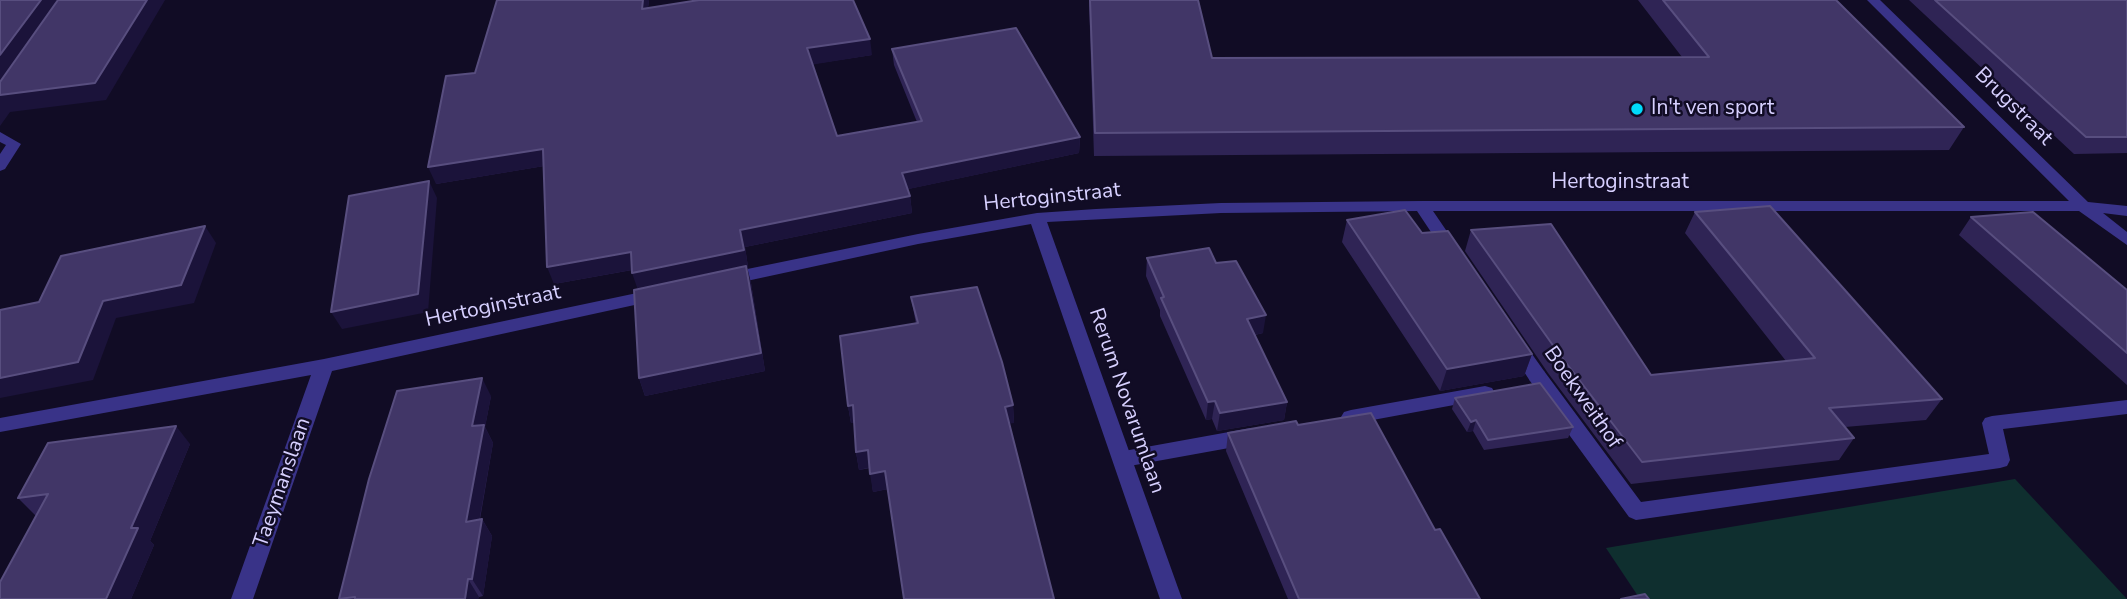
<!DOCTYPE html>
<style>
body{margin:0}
canvas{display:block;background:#110c25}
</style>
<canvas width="2127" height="599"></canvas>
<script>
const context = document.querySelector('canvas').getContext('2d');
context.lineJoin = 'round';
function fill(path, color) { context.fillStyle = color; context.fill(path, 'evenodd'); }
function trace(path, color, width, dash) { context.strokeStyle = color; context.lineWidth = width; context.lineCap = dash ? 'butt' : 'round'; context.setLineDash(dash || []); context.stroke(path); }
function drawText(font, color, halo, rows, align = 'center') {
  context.font = font + ' "Nunito Sans",sans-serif'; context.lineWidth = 5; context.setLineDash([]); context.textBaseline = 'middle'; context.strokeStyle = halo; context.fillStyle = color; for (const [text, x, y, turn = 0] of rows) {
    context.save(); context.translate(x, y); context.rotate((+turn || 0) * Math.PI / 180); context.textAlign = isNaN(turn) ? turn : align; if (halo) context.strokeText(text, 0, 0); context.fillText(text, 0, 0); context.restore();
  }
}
const green = new Path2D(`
 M2015,479L2127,599H1640L1606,548Z`);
const pedestrian = new Path2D(`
 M1537,369L1544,371L1641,502L1989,454L1982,423L1985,418L1992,416L2127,400V414L2003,429L2010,460L2007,466L2000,468L1636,520L1629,517L1530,381L1528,376L1530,371Z
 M1485,386L1492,388L1495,393L1492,398L1351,424L1344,422L1341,417L1344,412L1351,410Z
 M1251,428L1258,431L1261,436L1258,441L1251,444L1124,467L1117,465L1114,459L1117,453L1124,451Z`);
const minor = new Path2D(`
 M1867,0H1880L2088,202L2127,206V216L2103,213L2127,232V245L2079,211H1433L1461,252L1453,257L1447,256L1417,211L1221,213L1047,222L1182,599H1160L1031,224L918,244L728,285L719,279L728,273L918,234L1037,213L1096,209L1221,203L1422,201H2069Z
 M0,132L21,144L5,169L0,171V154L6,145L0,142Z
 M656,289L665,295L662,299L332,371L253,599H231L311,375L0,432V418L324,359Z
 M1516,339L1522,340L1544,371L1546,376L1544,381H1530L1510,350L1507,345L1510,340Z`);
const wall = new Path2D(`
 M649,0L648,8L872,55L813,64L837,136L917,122L894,65L892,49L1080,137L1079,153L908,189L910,196L912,213L745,247L748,267H747L751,283L765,371L645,396L639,378L638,289L632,270L554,284L544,166L436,184L475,73Z
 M1089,0H1198L1212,58L1682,57L1638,0H1836L1964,127L1949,150L1094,156Z
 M1909,0H2127V153L2074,154Z
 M1695,212L1942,399L1926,420L1845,427L1854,438L1839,460L1631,484L1548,373L1465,251L1471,230L1651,375L1786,361L1685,233Z
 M1971,217L2127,290V385L1959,235Z
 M1347,220L1422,233L1532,354L1524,376L1440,391L1342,242Z
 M1147,258L1216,263L1263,333L1255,335L1287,402L1284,420L1217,431L1212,419L1206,420L1160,316V310L1146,276Z
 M911,297L1013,405L1014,423H1009L888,489L873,492L870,468L859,470L856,452L854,423H851L848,406L916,324Z
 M491,396L485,427L493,443L480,519H482L492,536L483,596L479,597L478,599H339Z
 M1455,398L1573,427L1568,438L1484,450L1473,431L1467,432L1452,409Z
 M1298,425L1435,530L1480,599H1288L1226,451L1228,433Z
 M190,444L150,541L154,545L131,599H0L36,516L18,498Z`);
const shadedWall = new Path2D(`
 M41,0H63L0,88V55Z
 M147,0H165L106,100L10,112L0,126V95Z
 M643,0H649L646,25L642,9Z
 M870,39L872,55L810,65L807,48Z
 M1080,137L1079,153L904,190L902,173Z
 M543,149L550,165L436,184L428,167Z
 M429,181L437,198L428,312L342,329L331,312Z
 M910,196L912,213L745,247L748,267H747L751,283L765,371L645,396L639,378L638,290L632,273L740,230Z
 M205,226L216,243L194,303L116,318L93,380L0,398V378Z
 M631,252L637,269L554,284L547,267Z
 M1266,315L1263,333L1244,337L1247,319Z
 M1532,354L1524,376L1440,391L1447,369Z
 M482,378L491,396L485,427L493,443L476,539L466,522L472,426Z
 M1215,401L1212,419L1206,420L1208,402Z
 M1287,402L1284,420L1217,431L1220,413Z
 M853,405L857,423H851L848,406Z
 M1013,405L1014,423L1006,424L1005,407Z
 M1476,420L1473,431L1467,432L1471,422Z
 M176,426L190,444L150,541L154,545L131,599H106L131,528Z
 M868,450L871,467L859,470L856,452Z
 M885,471L888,489L873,492L870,474Z
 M482,519L492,536L483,596L472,579Z
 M468,579L479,597L478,599H465Z`);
const building = new Path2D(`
 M0,0H41L0,55Z
 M58,0H147L95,83L0,95V82Z
 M497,0H643L642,9L699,0H853L870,39L807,48L837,136L922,121L892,49L1016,28L1080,137L902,173L910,196L740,230L744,250L632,273L631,252L547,267L543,149L428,167L446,76L475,73Z
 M1090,0H1198L1212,58L1709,57L1663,0H1836L1964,127L1095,133Z
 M1935,0H2127V137H2086Z
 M429,181L418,294L331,312L349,196Z
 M1770,206L1942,399L1829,408L1854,438L1642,462L1557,351L1471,230L1551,224L1651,375L1815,358L1695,212Z
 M1405,210L1422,233L1448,231L1532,354L1447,369L1347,220Z
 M2033,212L2127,290V353L1971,217Z
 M205,226L181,285L103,301L78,362L0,378V310L39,302L61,256Z
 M1209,248L1216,263L1236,261L1266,315L1247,319L1287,402L1220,413L1215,401L1208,402L1161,298L1164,297L1147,258Z
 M746,266L761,353L639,378L634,290Z
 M977,287L1002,362L1013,405L1005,407L1054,599H904L885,471L870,474L868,450L856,452L853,405L848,406L840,336L918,323L911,297Z
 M482,378L472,426L484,425L466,522L482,519L472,579H468L465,599H355V597L339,599L369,479L397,391Z
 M1540,383L1573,427L1488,440L1476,420L1471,422L1455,398Z
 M1371,413L1435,530L1440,529L1480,599H1299L1228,433L1296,421L1298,425Z
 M176,426L131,528H138L106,599H0V582L48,494L18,498L48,443Z
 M1645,594L1649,599H1621Z`);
const markers = [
 [1637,109,7,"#00dafb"]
];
const streetNames = [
 ["Brugstraat",2013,107,45],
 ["Hertoginstraat",1620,183],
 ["Hertoginstraat",1052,198,-6],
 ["Hertoginstraat",493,307,-12],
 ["Boekweithof",1582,398,55],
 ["Rerum Novarumlaan",1126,401,71],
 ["Taeymanslaan",283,483,-71]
];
const poiNames = [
 ["In't ven sport",1651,109]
];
fill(green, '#0f2f2f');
fill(pedestrian, '#393388');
fill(minor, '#393388');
fill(wall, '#2f2455');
fill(shadedWall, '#1b133a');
fill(building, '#413667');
trace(building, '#584e7f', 2);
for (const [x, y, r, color] of markers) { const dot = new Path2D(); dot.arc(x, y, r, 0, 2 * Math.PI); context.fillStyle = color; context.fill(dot); trace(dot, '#110c25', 2.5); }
drawText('21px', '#d7d0ff', '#110c25', streetNames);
drawText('21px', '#d7d0ff', '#110c25', poiNames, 'left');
</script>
